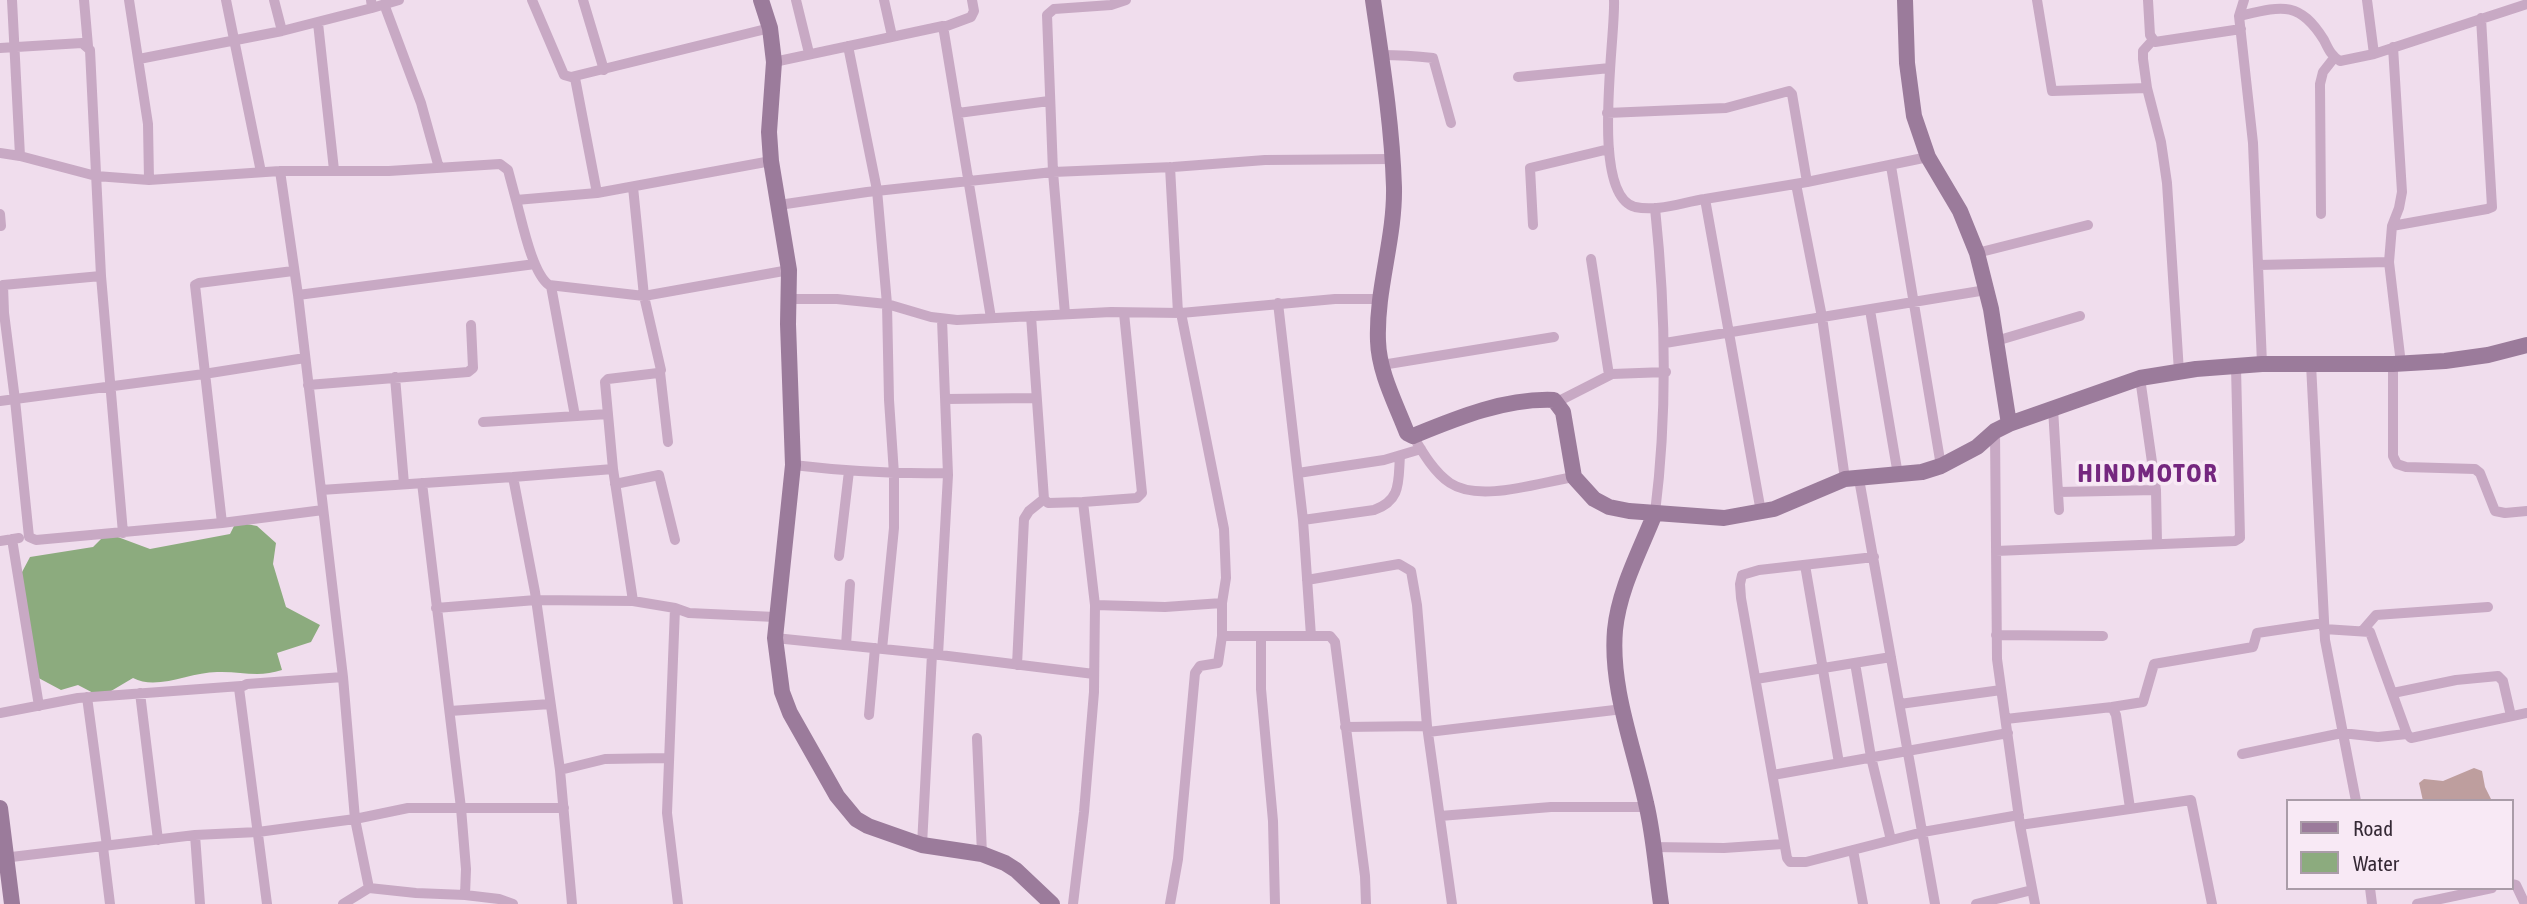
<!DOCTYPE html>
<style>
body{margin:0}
#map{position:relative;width:2527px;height:904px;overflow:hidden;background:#f0dded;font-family:"Asap Condensed",sans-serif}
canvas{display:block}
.legend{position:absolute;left:2286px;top:799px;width:228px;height:91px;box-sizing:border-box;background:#f8e9f5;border:2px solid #aa9ca8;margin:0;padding:9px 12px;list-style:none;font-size:21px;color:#352935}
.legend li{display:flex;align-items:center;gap:14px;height:35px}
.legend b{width:35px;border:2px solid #aa9ca8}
</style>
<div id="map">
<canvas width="2527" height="904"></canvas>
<ul class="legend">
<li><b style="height:9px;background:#9b7b9b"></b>Road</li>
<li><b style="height:19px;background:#8cab7e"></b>Water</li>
</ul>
</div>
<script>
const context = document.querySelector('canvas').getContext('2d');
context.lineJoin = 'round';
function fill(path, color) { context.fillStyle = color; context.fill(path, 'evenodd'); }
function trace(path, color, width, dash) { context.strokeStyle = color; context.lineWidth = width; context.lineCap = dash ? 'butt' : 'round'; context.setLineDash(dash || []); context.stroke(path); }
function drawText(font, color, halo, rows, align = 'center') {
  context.font = font + ' "Asap Condensed",sans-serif'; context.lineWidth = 7; context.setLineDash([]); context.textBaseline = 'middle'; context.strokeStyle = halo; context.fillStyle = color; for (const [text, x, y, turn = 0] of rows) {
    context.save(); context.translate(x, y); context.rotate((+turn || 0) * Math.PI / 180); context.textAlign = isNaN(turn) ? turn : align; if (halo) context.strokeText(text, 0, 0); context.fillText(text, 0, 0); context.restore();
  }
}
const green = new Path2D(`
 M2474,768L2482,771L2485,787L2492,801H2423L2419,783L2424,779L2443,781Z`);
const water = new Path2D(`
 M236,522L257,526L276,543L273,564L286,607L320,625L311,642L277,653L282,670C258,678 241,671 217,672C190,672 157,691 133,678L101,697L78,685L61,690L33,675L21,574L30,557L93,547L107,533L150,549L230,534Z`);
const street = new Path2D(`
 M12,0L20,156
 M84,0L88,46
 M129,0L148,124L149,180
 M226,0L261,172
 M274,0L282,31
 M371,0L372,8L399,0
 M532,0L564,75L571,77L770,28
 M583,0L604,70
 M796,0L809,53
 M884,0L892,36
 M1614,0C1616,37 1589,195 1635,207C1658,212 1683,202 1705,199L1761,512
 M2037,0L2052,91L2147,88
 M2148,0L2150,35L2155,42L2241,29
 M2244,0L2239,16C2282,6 2299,0 2324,40C2328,48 2331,56 2340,61L2374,54L2527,4
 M2367,0L2374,54
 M384,4L421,103L439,168
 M2239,16L2253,143L2262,364
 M318,23L334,170
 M944,27L971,17L974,11L972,0
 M2152,41L2143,51V59L2147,88L2161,142L2167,183L2179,372
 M848,46L877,190L887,304L889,400L894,474V528L882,649
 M2393,47L2402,192L2399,208L2392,226L2389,262L2401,364
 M0,48L82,43L90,50L101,276L123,533
 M1380,55C1399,55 1416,56 1433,58L1451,123
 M139,59L282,31L372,8
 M774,62L943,26L991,318
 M1518,77L1610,68
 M575,78L597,193
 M958,113L1049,101
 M1607,113L1726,108L1789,91L1792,94L1807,182
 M0,153L20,156L96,176L149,180L280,171H389L500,164L508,170L516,200L597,193L771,161
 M1891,166L1941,466
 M1170,167L1178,313
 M280,171L298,295L343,677L355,819L369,888
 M1796,184L1822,317L1845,479
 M1705,199L1807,182L1928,157
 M516,200C522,221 532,273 549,285L644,296L789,270
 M779,205L867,192L1053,172L1173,167L1265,160L1392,159
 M1655,208C1666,312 1668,410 1655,513
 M0,214L1,226
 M2321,214L2320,84L2323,72L2334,58
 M1533,225L1530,168L1609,149
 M2392,226L2487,209L2492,207L2481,18
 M1977,253L2088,225
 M1591,259L1609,375
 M2258,265L2389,262
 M101,276L3,285L4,313L15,400L29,537L36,540L222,523L323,510
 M551,286L575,416
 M298,295L535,264
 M789,299H837L887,304L931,317L957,320L1111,312L1181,313L1335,299H1379
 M1278,303L1303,520L1311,636
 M1870,310L1898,475
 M1065,314L1053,172L1047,15L1054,9L1111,5L1126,0
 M1031,316L1044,499L1048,503L1083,502L1095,605L1094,692L1084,812L1073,904
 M942,319L948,475
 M1996,341L2080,316
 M1665,343L1986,290
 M2311,364L2325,640L2356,801
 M2393,364V456L2397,464L2406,467L2475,469L2480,473L2495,511L2505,513L2527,511
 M1382,365L1554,337
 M660,372L668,442
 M395,377L404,484
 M2140,378L2156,490L2157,543
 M308,385L468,372L473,368L471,325
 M946,399L1036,398
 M0,401L204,374L305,358
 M1557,402L1612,374L1666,372
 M2053,408L2059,510
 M483,422L608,414
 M1995,431L1997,659L2020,825L2035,904
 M1413,436C1423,453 1434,472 1450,483C1480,503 1540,482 1574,477
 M793,465C844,471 893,474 945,473L948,475L938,655
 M1298,473L1384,460L1421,449
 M513,477L613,469L605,382L608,379L658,373L661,370L644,296L633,187
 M1859,479L1935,904
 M422,483L461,808L466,869L465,895
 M615,484L659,475L675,540
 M321,490L513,477L535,592L560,770L572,904
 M2058,492L2156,490
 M1083,502L1137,498L1142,493L1124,313
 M1303,520L1374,510C1402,500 1398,481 1400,456
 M222,523L195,285L199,283L293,271
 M12,539L39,706
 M0,541L19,538
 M1996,551L2235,541L2240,538L2236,367
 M839,556L849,471
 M1874,557L1759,570L1742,575L1740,584L1741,598L1787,858L1790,862H1806L1923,832L2019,815
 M1805,565L1839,763
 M1307,580L1399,564L1411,571L1417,605L1427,726
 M633,601L675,608L689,613L775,617
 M1222,603V636
 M1095,605L1165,607L1222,603L1226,578L1224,529L1181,313
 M436,608L536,600L633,601L613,469
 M675,608L667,813L678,904
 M2324,629L2370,632L2407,734L2411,738L2527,713
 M2363,630L2376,615L2488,607
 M1996,635L2103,636
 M1261,636V689L1273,821L1275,904
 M775,638L932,654L1094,674
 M846,645L850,584
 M1855,663L1871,757L1891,840
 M1017,665L1024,519L1029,511L1044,499
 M1756,679L1891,657
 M140,693L158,840
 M2393,693L2456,680L2498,676L2503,681L2511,716
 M87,697L107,846
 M1900,704L2001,690
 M2112,707L2143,702L2154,664L2253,647L2257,633L2324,623
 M450,711L550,704
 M0,713L78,698L241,686
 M869,715L875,648
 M2006,719L2112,707L2116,715L2130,808
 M1345,727L1427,726L1452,904
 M1428,732L1623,709
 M977,738L982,854
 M2242,754L2342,733L2378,737L2407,734
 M560,770L605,759L669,758
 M1773,775L2008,733
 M1440,816L1551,807H1647
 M2020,825L2191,800L2212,904
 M195,835L200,904
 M922,845L932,654
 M103,847L110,904
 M1652,847L1724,848L1783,844
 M1853,850L1863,904
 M3,858L195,835L258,832L355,819L408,808H564
 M2511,884L2516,885L2525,904
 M2370,888L2372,904
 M267,904L239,688L247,684L343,677
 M343,904L369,888L416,893L465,895L499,899L513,904
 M1170,904L1178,859L1195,673L1200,666L1218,663L1222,636H1330L1335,642L1365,876L1366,904
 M1976,904L2032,890
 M2417,904L2492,888`);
const secondary = new Path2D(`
 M761,0L770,28L774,62L769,132L771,161L789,270L788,324L793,465L775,638L782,692L790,713L837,796L856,819L868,826L922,845L982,854L1005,863L1016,870L1052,904
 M1373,0C1382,62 1392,124 1394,187C1395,239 1376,289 1378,341C1379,373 1396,404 1407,433L1413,436C1457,418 1505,398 1554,400L1563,412L1574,477L1594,499L1609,507L1629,511L1724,518L1774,509L1845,479L1922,472L1941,466L1977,447L1995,431L2009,424L2140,378L2196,369L2262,364H2393L2445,361L2488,355L2527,345
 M1905,0L1907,63L1914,116L1928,157L1960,211L1977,253L1991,309L2009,424
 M1655,513C1640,551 1619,589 1615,630C1610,688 1634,747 1646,803C1654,836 1656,871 1661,904
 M0,808L12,904`);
const districtNames = [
 ["HINDMOTOR",2148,474]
];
fill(green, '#be9e9e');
fill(water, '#8cab7e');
trace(street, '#c8a9c4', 10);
trace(secondary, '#9b7b9b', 16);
context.letterSpacing = '2px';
drawText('bold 26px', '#75277f', '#f8e9f5', districtNames);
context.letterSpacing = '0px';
</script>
